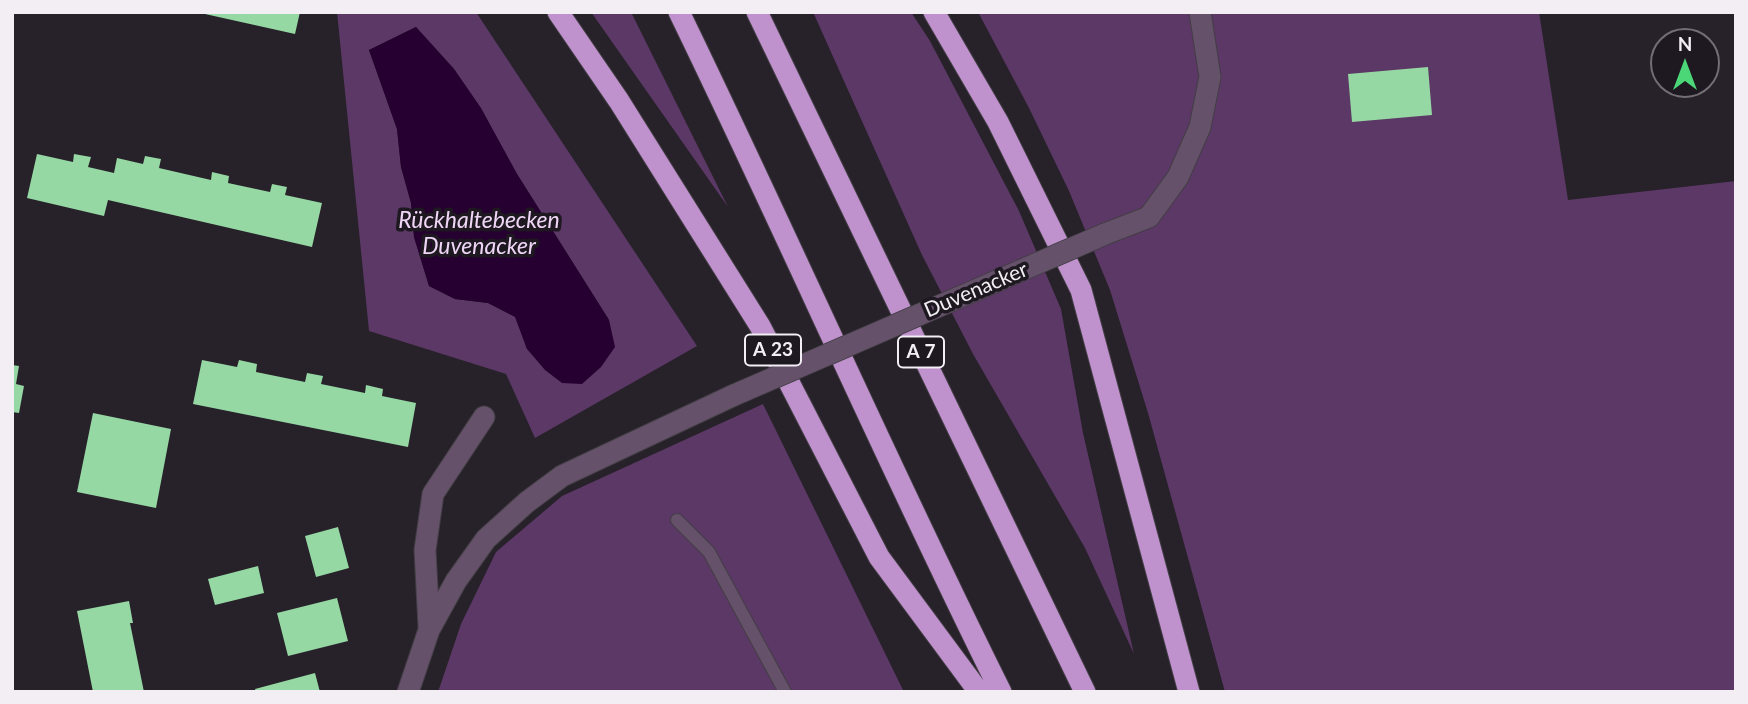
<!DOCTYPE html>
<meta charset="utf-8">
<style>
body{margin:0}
#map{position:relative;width:1748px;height:704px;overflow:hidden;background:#272129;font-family:Lato,sans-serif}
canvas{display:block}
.frame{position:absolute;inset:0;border:14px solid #f2eef3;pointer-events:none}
.north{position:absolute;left:1650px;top:28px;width:70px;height:70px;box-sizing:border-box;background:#1e1820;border:2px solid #736e74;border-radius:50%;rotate:0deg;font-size:19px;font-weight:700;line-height:28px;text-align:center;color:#f2eef3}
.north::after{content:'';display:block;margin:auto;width:24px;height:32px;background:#4bd677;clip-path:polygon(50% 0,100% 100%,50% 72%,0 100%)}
</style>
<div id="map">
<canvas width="1748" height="704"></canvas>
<div class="frame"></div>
<div class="north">N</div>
</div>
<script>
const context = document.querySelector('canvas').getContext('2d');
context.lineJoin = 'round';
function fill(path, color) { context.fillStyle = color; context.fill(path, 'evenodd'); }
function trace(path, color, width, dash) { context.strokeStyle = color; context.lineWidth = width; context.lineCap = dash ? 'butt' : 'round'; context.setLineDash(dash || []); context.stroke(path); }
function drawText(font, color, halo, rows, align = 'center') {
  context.font = font + ' Lato,sans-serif'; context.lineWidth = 7; context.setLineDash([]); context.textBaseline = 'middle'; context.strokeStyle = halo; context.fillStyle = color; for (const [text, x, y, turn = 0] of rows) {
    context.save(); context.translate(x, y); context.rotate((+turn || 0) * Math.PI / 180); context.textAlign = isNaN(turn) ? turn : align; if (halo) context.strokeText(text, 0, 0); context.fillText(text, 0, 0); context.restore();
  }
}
const green = new Path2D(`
 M337,12H476L697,346L535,438L506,374L369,331ZM416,27L454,69L481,109L517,174L609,320L527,349L516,317L488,303L455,299L429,286L414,237L411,203L401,167L397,129L369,50Z
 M591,12H631L728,207Z
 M813,12H911L930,41L1019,211L1061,309L1083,433L1134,654L1085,548L973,354L922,255Z
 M978,12H1539L1568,200L1736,181V692H1225L1148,413L1110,290L1069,191L1029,108Z
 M763,404L904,692H438L461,624L496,552L562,496Z`);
const water = new Path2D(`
 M416,27L454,69L481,108L517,174L609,320L615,347L601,367L582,384L562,383L545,370L527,349L515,317L488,303L455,299L429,286L414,237L411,203L401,167L397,129L369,50Z`);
const building = new Path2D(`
 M196,12H300L295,34Z
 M1428,67L1432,115L1352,122L1348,74Z
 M37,154L73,162L74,154L91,157L88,167L114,173L117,158L143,164L145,156L161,159L159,168L211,180L212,172L229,176L228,183L270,192L272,184L287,187L285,195L322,203L312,247L108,200L104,216L27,198Z
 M202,360L237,367L239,360L257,364L256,372L305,382L307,373L323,376L321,384L365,393L366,385L383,389L382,396L416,403L408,447L193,404Z
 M12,365L19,366L16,384L24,386L19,413L12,412Z
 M93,413L171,429L156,508L77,492Z
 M338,527L349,568L316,577L305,536Z
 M258,566L264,593L215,605L208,579Z
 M337,598L348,641L288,656L277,613Z
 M129,601L133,623H130L144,692H93L77,611Z
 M315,673L320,692H256L255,689Z`);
const lane = new Path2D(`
 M677,520L709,552L785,692`);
const street = new Path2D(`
 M1105,234L1149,217L1178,177L1200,127L1210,77L1200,12
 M429,627L425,550L433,494L484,417
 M408,692L429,630L456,581L486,539L527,502L562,476L732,396`);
const highway = new Path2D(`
 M558,12L619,101L760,326L879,557L979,692
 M679,12C789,238 889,468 1001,692
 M757,12L1085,692
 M934,12L998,122L1081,290L1189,692`);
const streetBridge = new Path2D(`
 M732,396L1105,234`);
const shields = [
 [773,350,56],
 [921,352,46]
];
const shieldNames = [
 ["A 23",773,350],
 ["A 7",921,352]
];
const streetNames = [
 ["Duvenacker",976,290,-23]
];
const waterNames = [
 ["Rückhaltebecken",479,221],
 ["Duvenacker",479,247]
];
fill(green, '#5b3865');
fill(water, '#260031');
fill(building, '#96d8a4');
trace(lane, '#433e45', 14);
trace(street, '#433e45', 23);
trace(highway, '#433e45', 23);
trace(lane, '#65526a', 12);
trace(street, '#65526a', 21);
trace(highway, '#bf91cd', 21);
trace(streetBridge, '#433e45', 23, []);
trace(streetBridge, '#65526a', 21);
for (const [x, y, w] of shields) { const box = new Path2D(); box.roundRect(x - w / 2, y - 15.5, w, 31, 5); context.fillStyle = '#1e1820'; context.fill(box); trace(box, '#f2eef3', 2); }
drawText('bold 19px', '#f2eef3', null, shieldNames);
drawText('21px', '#f2eef3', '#1e1820', streetNames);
drawText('italic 23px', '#efd6f6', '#1e1820', waterNames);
</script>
